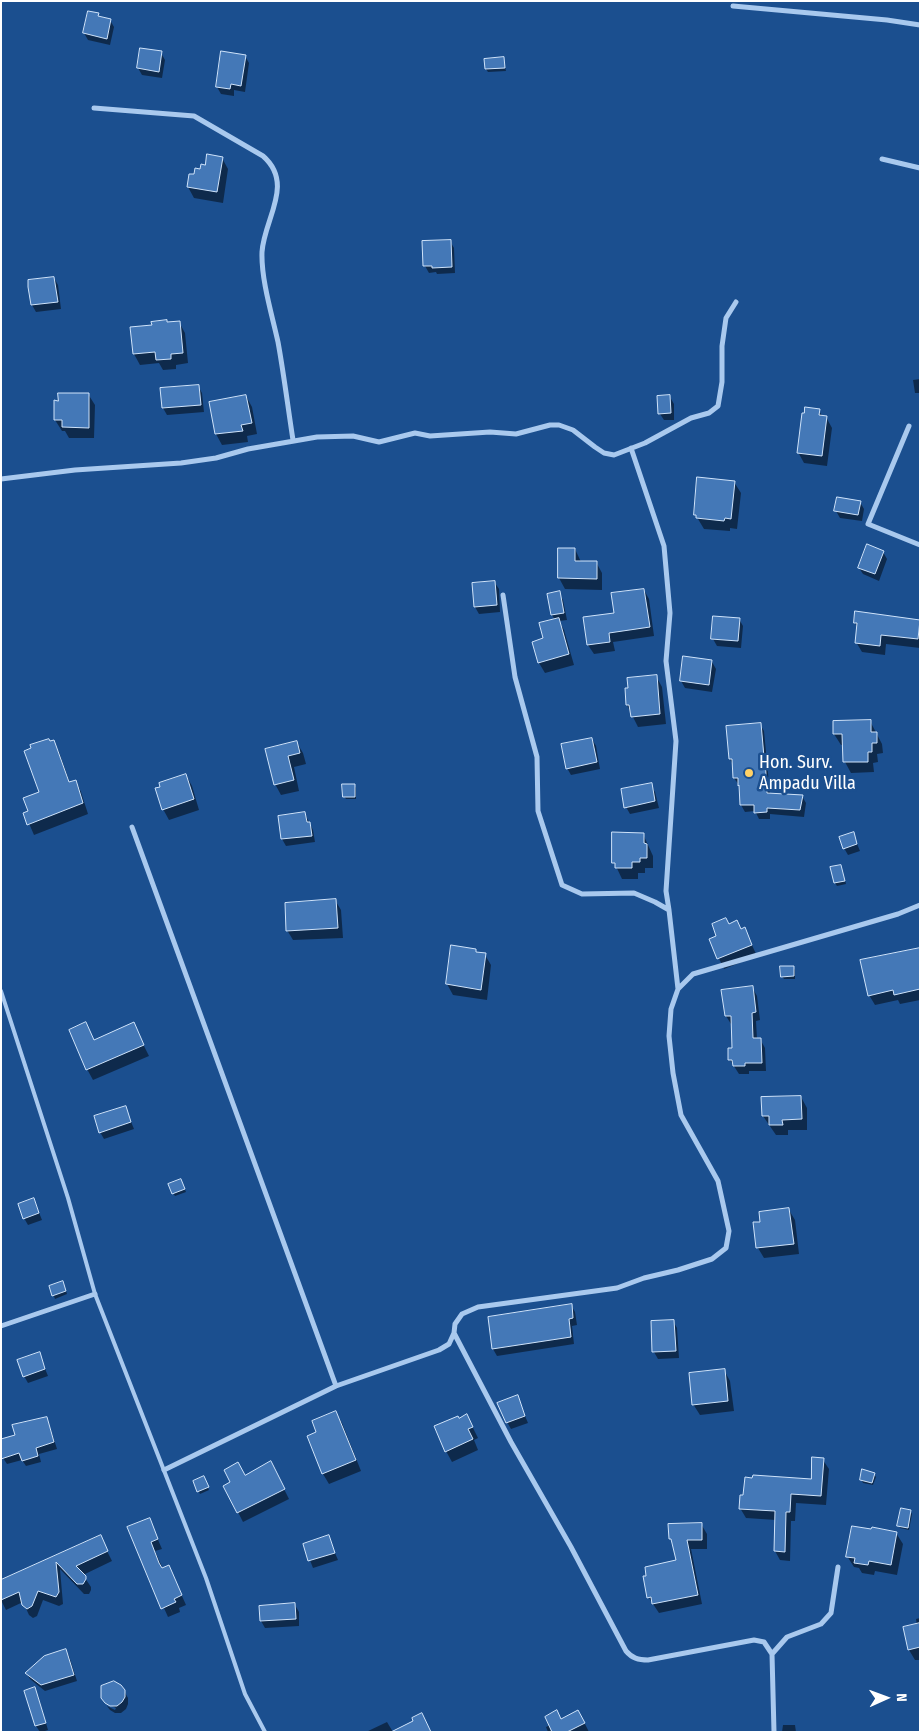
<!DOCTYPE html>
<style>
body{margin:0}
#map{position:relative;width:921px;height:1733px;overflow:hidden;background:#1b4f8f;font-family:"Fira Sans Condensed",sans-serif}
canvas{display:block}
.frame{position:absolute;inset:0;border:2px solid #fff;pointer-events:none}
.north{position:absolute;left:861px;top:1673px;width:50px;height:50px;-webkit-text-stroke:4px #1b4f8f;paint-order:stroke;rotate:88deg;font-size:14px;font-weight:700;line-height:20px;text-align:center;color:#fff}
.north::after{content:'';display:block;margin:auto;width:18px;height:22px;background:#fff;clip-path:polygon(50% 0,100% 100%,50% 72%,0 100%)}
</style>
<div id="map">
<canvas width="921" height="1733"></canvas>
<div class="frame"></div>
<div class="north">N</div>
</div>
<script>
const context = document.querySelector('canvas').getContext('2d');
context.lineJoin = 'round';
function fill(path, color) { context.fillStyle = color; context.fill(path, 'evenodd'); }
function trace(path, color, width, dash) { context.strokeStyle = color; context.lineWidth = width; context.lineCap = dash ? 'butt' : 'round'; context.setLineDash(dash || []); context.stroke(path); }
function drawText(font, color, halo, rows, align = 'center') {
  context.font = font + ' "Fira Sans Condensed",sans-serif'; context.lineWidth = 5; context.setLineDash([]); context.textBaseline = 'middle'; context.strokeStyle = halo; context.fillStyle = color; for (const [text, x, y, turn = 0] of rows) {
    context.save(); context.translate(x, y); context.rotate((+turn || 0) * Math.PI / 180); context.textAlign = isNaN(turn) ? turn : align; if (halo) context.strokeText(text, 0, 0); context.fillText(text, 0, 0); context.restore();
  }
}
const shadow = new Path2D(`
 M98,14L100,18L110,20L114,27L110,45L88,40L84,33Z
 M161,53L165,60L162,78L142,75L138,68Z
 M245,56L249,63L245,92L234,90V96L221,94L217,87Z
 M503,58L506,71L488,72L486,69Z
 M222,158L228,169L223,203L194,198L188,187L195,176L206,167Z
 M450,241L454,248L455,273L437,274L436,272L429,273L425,266Z
 M54,278L58,285L61,309L36,312L32,305L29,287Z
 M179,322L185,333L188,363L176,365V369L163,370L159,363L140,365L134,354Z
 M920,379V393H915L913,380Z
 M198,386L202,393L204,412L167,415L163,408Z
 M88,394L95,405L94,438H69L65,431H62L55,420Z
 M246,396L252,407L257,434L247,436L248,442L222,445L216,434Z
 M670,397L674,404V420H664L660,414Z
 M819,411L823,417H826L832,428L827,466L804,463L798,452L805,414Z
 M734,482L741,493L737,529L730,528V531L704,529L695,514Z
 M860,502L864,509L862,521L840,518L836,511Z
 M559,549H575L581,562H596L602,573V590L565,589L559,578Z
 M883,552L887,559L879,581L863,574L859,568Z
 M495,583L499,589L500,612L479,614L475,607Z
 M644,590L649,599L654,636L613,642L615,651L594,654L588,645L615,614Z
 M559,593L563,600L567,620L559,621L564,630L574,665L545,673L539,663L545,639L555,620L552,615L548,595Z
 M739,619L743,626L741,648L717,646L713,639Z
 M920,621V648L886,644L885,655L862,652L856,642L858,629L855,623Z
 M712,662L716,669L712,692L685,688L681,681Z
 M656,676L662,687L666,724L638,727L627,705L626,689Z
 M870,721L882,744L883,753L877,754L878,762L873,763L874,772L851,773L845,762L844,745H841L834,734Z
 M760,724L764,731L770,794L802,796L806,803L804,817L770,814V819H759L755,811L745,812L741,805V788L734,778L733,765L730,759L727,727Z
 M592,739L596,746L600,769L571,775L567,768Z
 M53,741L59,752L70,783L76,781L81,792L88,814L34,835L25,814L30,812L40,793Z
 M297,743L303,753L306,764L294,767L299,791L281,795L275,784L267,750Z
 M186,775L192,786L199,810L169,820L163,809Z
 M354,785L356,788V799H346L344,796Z
 M651,785L655,792L659,808L630,814L626,807Z
 M305,814L313,830L315,842L286,846L282,839L280,817Z
 M643,834L653,856V868H645V873H638V879H622L614,862Z
 M853,834L860,851L848,855L844,848Z
 M841,866L846,884L837,886L835,883Z
 M335,900L341,910L343,938L293,940L287,930Z
 M729,925L741,930L744,928L757,956L724,969L710,940L718,937Z
 M920,949V1000L900,1004L898,1000L875,1005L869,995Z
 M475,950L477,953L485,955L491,965L487,1000L453,995L447,984Z
 M793,967L795,970V979H784L782,976Z
 M752,987L757,996L760,1020L756,1021L757,1039H760L765,1048L766,1071H749V1074H739L730,1060L733,1050L732,1024H731L726,1016Z
 M86,1024L94,1041L133,1024L149,1056L93,1080L87,1069Z
 M801,1097L807,1108V1130H788V1135H776L763,1116Z
 M125,1107L134,1129L104,1139L100,1132Z
 M182,1183L186,1192L175,1196L173,1193Z
 M34,1200L42,1220L28,1225L24,1218Z
 M789,1210L795,1220L799,1254L764,1258L758,1248L762,1223Z
 M64,1285L67,1294L55,1299L50,1286Z
 M571,1305L575,1312L577,1325L572,1326L574,1344L497,1356L493,1349L490,1318Z
 M673,1321L677,1328L679,1358L658,1359L654,1352Z
 M39,1354L48,1376L28,1383L24,1376Z
 M724,1370L730,1381L734,1411L700,1415L693,1404Z
 M517,1397L528,1423L511,1429L507,1422Z
 M336,1413L342,1423L361,1471L329,1484L323,1474L309,1437L318,1433Z
 M467,1416L478,1438L474,1440L478,1450L452,1462L446,1451Z
 M46,1418L49,1424L57,1449L39,1454L41,1462L26,1466L22,1460L7,1464L3,1458L17,1436Z
 M823,1460L829,1469L826,1505L796,1503L795,1521H791L790,1561L780,1560L775,1551L776,1520L746,1518L740,1508L812,1480Z
 M276,1473L289,1499L243,1522L238,1512L245,1476Z
 M874,1474L876,1477L873,1485L863,1483L861,1479Z
 M205,1481L209,1490L200,1494L194,1482Z
 M910,1511L912,1514L909,1530L900,1528L899,1525Z
 M149,1519L162,1549L155,1551L163,1569L169,1567L186,1605L179,1608L180,1612L168,1617L128,1528Z
 M701,1524L707,1534V1549H691L702,1604L659,1613L649,1598L648,1577L677,1561L673,1544L670,1538Z
 M896,1533L903,1544L897,1575L875,1571L874,1575L862,1573L859,1568L854,1567L847,1556Z
 M100,1537L112,1561L83,1575L91,1587V1590L89,1594H84L60,1569L63,1604L59,1606L43,1600L37,1616L33,1618L29,1615L23,1602L6,1610L1,1600V1582Z
 M328,1537L338,1560L313,1568L304,1545Z
 M295,1605L299,1612V1626L265,1628L261,1621Z
 M920,1618V1660H915L909,1650L917,1625L916,1619Z
 M66,1651L69,1656L77,1681L45,1691L30,1679L27,1674Z
 M34,1689L38,1696L48,1730L42,1732H40L36,1726Z
 M124,1691L128,1698V1704L126,1709L121,1713H115L110,1710L107,1706L115,1710L116,1708L105,1702Z
 M561,1720L584,1722L589,1732H548L546,1727Z
 M387,1722L393,1732H366Z
 M783,1725H795L796,1732H782Z`);
const building = new Path2D(`
 M88,11L99,13L98,16L111,19L107,39L83,33Z
 M140,48L162,51L159,72L137,68Z
 M221,51L246,55L241,86L231,84L230,89L216,87Z
 M504,57L505,68L485,69L484,59Z
 M207,154L223,157L217,192L187,187L189,174H194L195,168L200,169L201,164L205,165Z
 M451,240L452,267L432,268V266H423L422,241Z
 M54,277L58,302L31,305L28,287V280Z
 M167,320V322L180,321L183,353L171,354V359L156,360L155,352L133,354L130,327L152,325L151,322Z
 M199,385L201,405L162,408L160,388Z
 M58,393H89V428L62,427V420H54V400L58,401Z
 M246,395L252,423L241,425L243,431L215,434L209,402Z
 M670,395L671,413L658,414L657,396Z
 M805,407L820,409L819,415L827,416L822,456L797,453L802,413H804Z
 M697,477L735,481L731,519L725,518L724,521L696,518V515H694Z
 M837,497L861,501L858,515L834,511Z
 M867,544L884,551L875,574L858,568Z
 M558,548H575V561H597V579L558,578Z
 M495,581L497,605L474,607L472,583Z
 M644,589L650,627L609,633L610,642L587,645L583,617L614,613L611,593Z
 M560,591L564,613L551,615L547,594Z
 M855,611L920,620L918,639L881,635L880,646L855,643L857,623H854Z
 M713,616L740,618L738,641L711,639Z
 M559,618L569,654L538,663L532,642L543,638L539,623Z
 M683,656L712,660L709,685L680,681Z
 M657,675L660,714L631,717L629,705H626L625,688H628L627,678Z
 M871,720V732H877V743H872V752H868V762H843L842,734H833V721Z
 M761,723L764,757H765L767,793L803,795L800,810L767,808V812L754,813V805H740L739,785L738,786V778H733L732,759H729L726,726Z
 M592,738L597,762L566,769L561,744Z
 M49,739L50,741L54,740L69,782L76,780L83,803L27,825L23,813L28,811L23,798L39,792L24,751L31,748L30,745Z
 M297,741L300,753L288,756L294,780L274,785L265,749Z
 M186,774L194,799L162,810L155,788L160,787L159,783Z
 M652,783L655,801L624,808L621,789Z
 M342,784H355V797H343Z
 M305,812L307,822H310L312,836L281,839L278,816Z
 M612,832L644,833V843L647,844V858H640V862H632V868H615V863H612Z
 M854,832L857,844L843,849L839,837Z
 M841,865L845,881L834,883L830,867Z
 M336,899L338,928L286,931L285,903Z
 M726,918L729,924L737,920L741,929L745,927L752,945L717,959L709,939L716,936L712,924Z
 M451,945L476,949V952L486,953L481,990L446,984Z
 M920,948V989L894,995L893,990L868,996L860,960Z
 M780,966H794V976L781,977Z
 M753,986L756,1012L752,1013L753,1038H761L762,1063H745V1066H733L732,1060H728V1048H732L731,1016H725L721,990Z
 M86,1022L94,1040L134,1022L144,1045L86,1070L69,1030Z
 M801,1096L802,1119L782,1120L783,1125H769V1116H762L761,1097Z
 M126,1106L131,1122L99,1133L94,1116Z
 M181,1179L185,1189L172,1194L168,1184Z
 M34,1198L39,1213L23,1219L18,1204Z
 M789,1208L794,1244L756,1248L753,1222H760L759,1212Z
 M63,1281L66,1291L52,1296L49,1286Z
 M572,1304L573,1318L569,1319L571,1337L492,1349L488,1317Z
 M674,1320L676,1351L652,1352L651,1321Z
 M40,1352L45,1369L23,1377L17,1360Z
 M725,1369L728,1401L692,1405L689,1373Z
 M518,1395L525,1416L506,1423L497,1403Z
 M336,1411L356,1460L322,1474L307,1436L316,1432L312,1421Z
 M467,1414L473,1427L468,1429L473,1439L445,1452L434,1426L458,1416L459,1418Z
 M47,1417L54,1442L36,1448L38,1456L22,1461L19,1453L1,1459V1439L15,1435L12,1425Z
 M812,1457L824,1458L821,1496L791,1494L790,1512H786L785,1552L774,1551L775,1511L739,1509L740,1495H743L745,1477L752,1478L753,1475L811,1479Z
 M271,1461L285,1489L237,1513L223,1486L230,1482L224,1470L238,1462L245,1475Z
 M862,1469L875,1473L872,1483L860,1480Z
 M204,1476L209,1487L197,1492L193,1481Z
 M901,1508L911,1510L908,1528L897,1526Z
 M150,1518L158,1539L151,1542L159,1563L162,1568L169,1565L182,1595L174,1599L176,1602L161,1609L127,1527Z
 M702,1523V1540H687L698,1595L652,1604L651,1597L647,1598L643,1576H646L645,1567L676,1560L671,1539H669L668,1524Z
 M852,1526L871,1529L872,1527L897,1532L891,1565L869,1561L868,1565L854,1563L855,1558L846,1557Z
 M101,1535L108,1551L76,1566L86,1576V1579L83,1584H77L56,1562L59,1592L56,1597L38,1591L32,1606L27,1609L22,1605L19,1592L1,1600V1580Z
 M329,1535L335,1553L308,1561L303,1544Z
 M295,1603L296,1619L260,1621L259,1606Z
 M920,1623V1647L908,1650L903,1627Z
 M66,1649L74,1675L41,1685L25,1673L44,1656Z
 M114,1681L121,1685L125,1690V1697L122,1702L117,1706H110L105,1703L101,1698V1686Z
 M35,1687L46,1723L35,1726L24,1691Z
 M557,1710L561,1719L578,1710L585,1723L567,1732H552L545,1717Z
 M422,1713L431,1732H391L413,1721L412,1718Z`);
const service = new Path2D(`
 M1,991L68,1198L95,1294L206,1578L245,1694L265,1732`);
const minor = new Path2D(`
 M733,6L887,20L920,25
 M94,108L194,116L263,156C295,184 264,219 262,252C261,279 272,315 278,342C284,375 288,408 293,440
 M882,159L920,168
 M909,426L868,524L920,545
 M631,448L664,546L670,613L666,661L676,741L666,891L669,910
 M1,479L75,470L181,463L216,458L248,449L317,437L353,436L379,442L415,433L430,436L490,432L516,434L550,425H559L573,430L595,447L604,453L614,455L645,443L691,418L709,413L718,406L722,382V346L726,318L736,302
 M503,595L515,677L537,757L538,811L562,885L582,894L634,893L655,902L669,910L678,989
 M132,827L336,1386
 M1,1326L95,1294
 M454,1333L511,1442L571,1547L626,1651C632,1658 638,1660 648,1660L754,1640L764,1642L772,1654L774,1732
 M164,1470L336,1386L439,1350L449,1344L454,1333L455,1324L462,1314L478,1307L617,1288L644,1278L678,1270L712,1259L726,1248L729,1231L718,1181L681,1115L673,1073L669,1036L671,1009L678,989L693,974L898,914L920,905
 M772,1654L787,1637L821,1624L831,1613L838,1567`);
const markers = [
 [749,773,5,"#ffd166"]
];
const poiNames = [
 ["Hon. Surv.",759,763],
 ["Ampadu Villa",759,784]
];
fill(shadow, '#0007');
fill(building, '#4478b7');
trace(building, '#cfe3fa', 1);
trace(service, '#a9c9ee', 4);
trace(minor, '#a9c9ee', 5);
for (const [x, y, r, color] of markers) { const dot = new Path2D(); dot.arc(x, y, r, 0, 2 * Math.PI); context.fillStyle = color; context.fill(dot); trace(dot, '#1b4f8f', 2); }
drawText('18px', '#fff', '#1b4f8f', poiNames, 'left');
</script>
